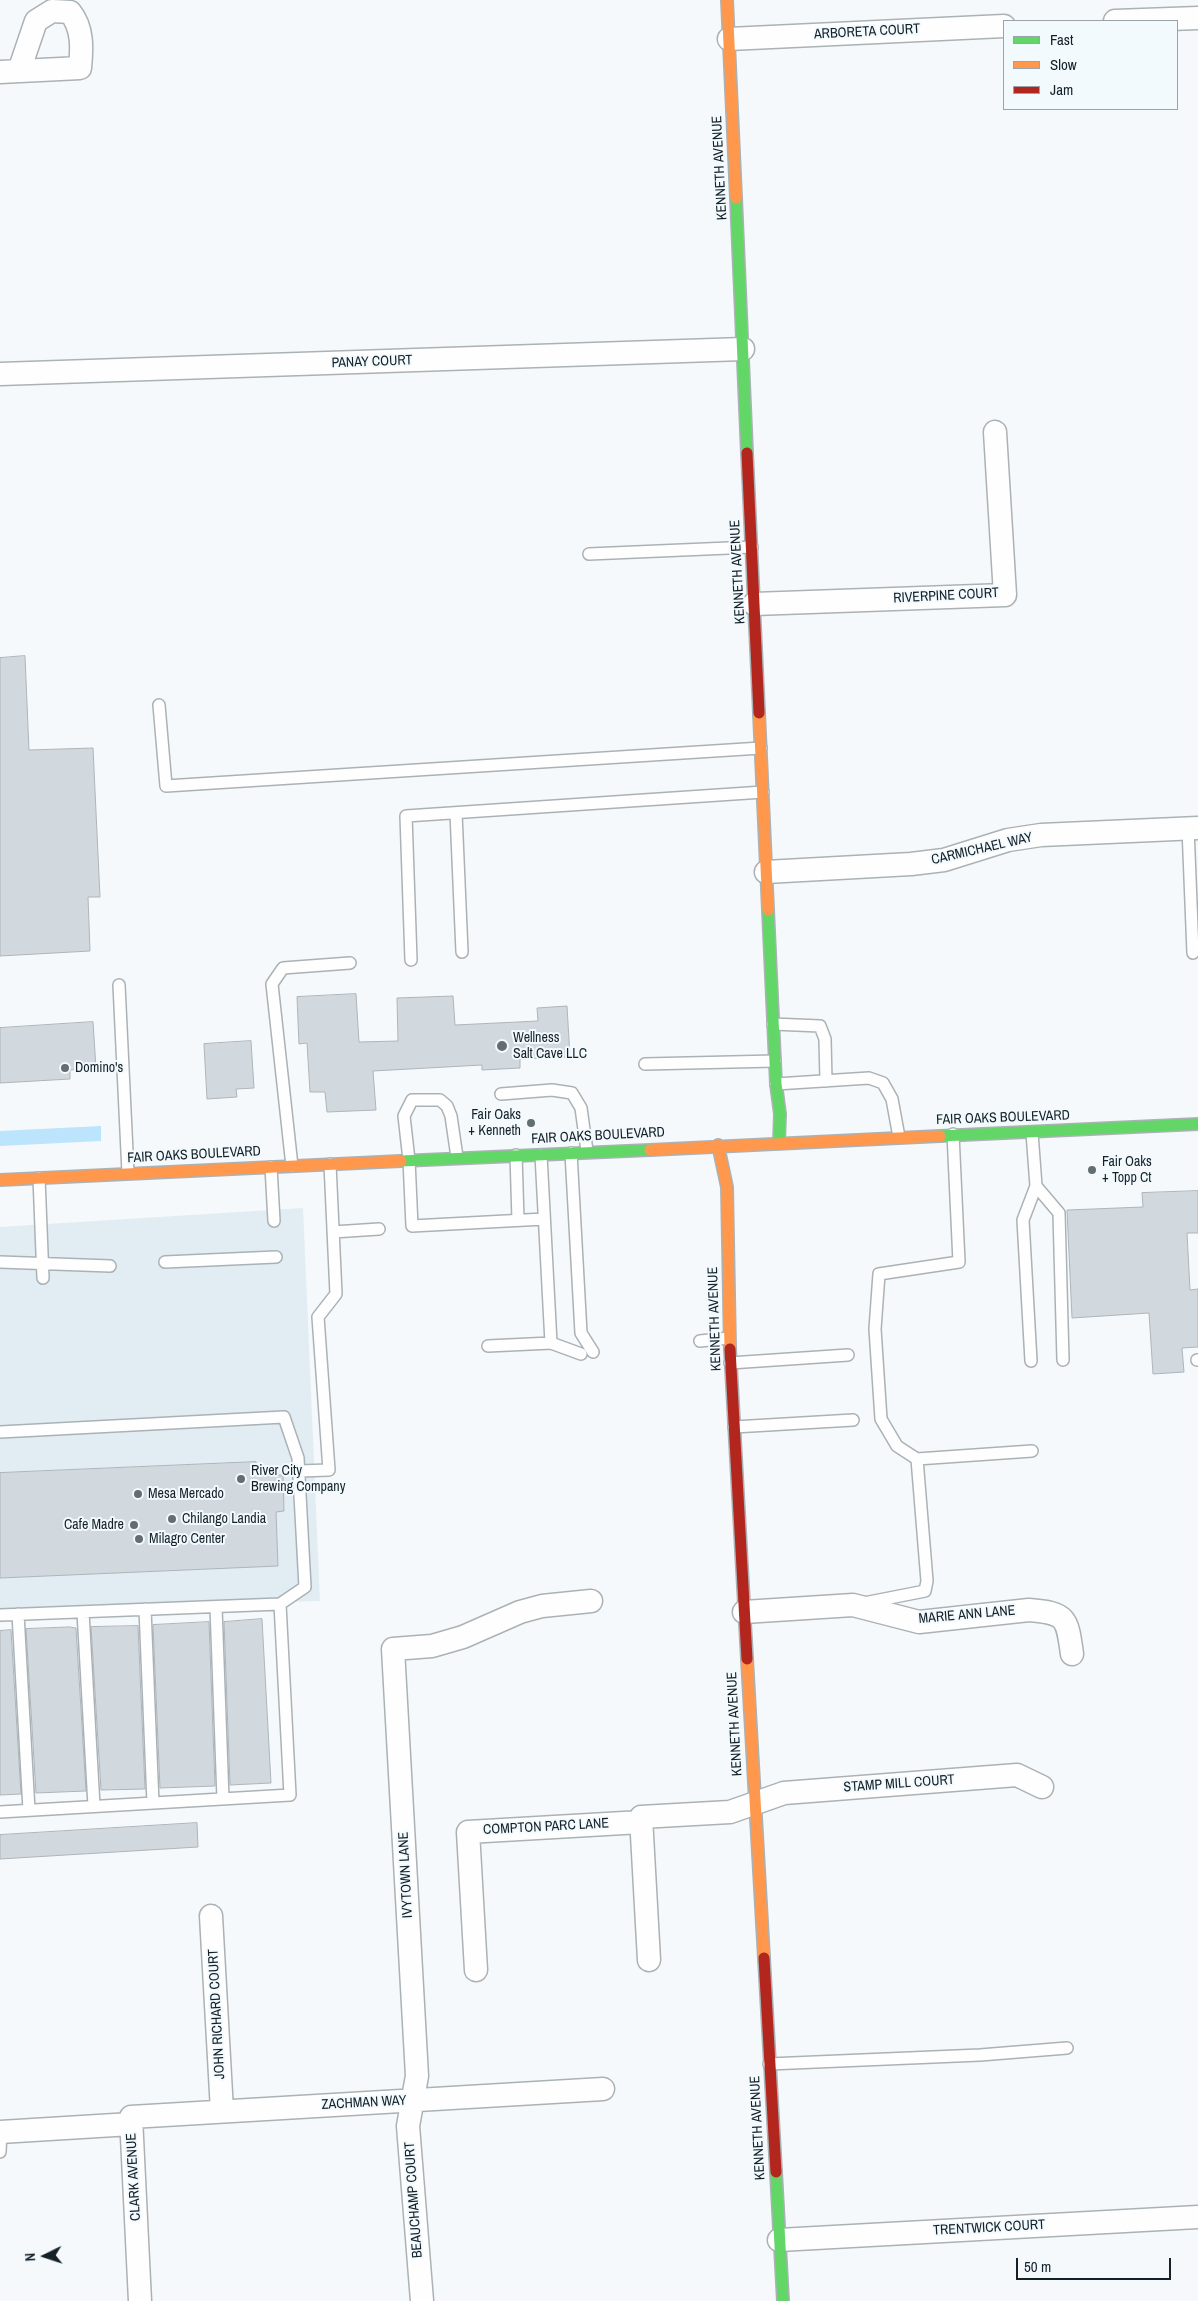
<!DOCTYPE html>
<style>
body{margin:0}
#map{position:relative;width:1198px;height:2301px;overflow:hidden;background:#f6f9fb;font-family:"Archivo Narrow",sans-serif}
canvas{display:block}
.legend{position:absolute;left:1003px;top:20px;width:175px;height:90px;box-sizing:border-box;background:#f3fafe;border:1px solid #9aa3a9;margin:0;padding:6px 9px;list-style:none;font-size:15px;color:#142129}
.legend li{display:flex;align-items:center;gap:10px;height:25px}
.legend b{width:25px;border:1px solid #9aa3a9}
.north{position:absolute;left:20px;top:2231px;width:50px;height:50px;-webkit-text-stroke:4px #f3fafe;paint-order:stroke;rotate:266deg;font-size:14px;font-weight:700;line-height:20px;text-align:center;color:#142129}
.north::after{content:'';display:block;margin:auto;width:18px;height:22px;background:#142129;clip-path:polygon(50% 0,100% 100%,50% 72%,0 100%)}
.scale{position:absolute;left:1016px;top:2258px;width:155px;height:22px;box-sizing:border-box;border:2px solid #142129;border-top:0;padding-left:6px;font-size:15px;line-height:18px;white-space:nowrap;color:#142129;-webkit-text-stroke:4px #f3fafe;paint-order:stroke}
</style>
<div id="map">
<canvas width="1198" height="2301"></canvas>
<ul class="legend">
<li><b style="height:6px;background:#63d668"></b>Fast</li>
<li><b style="height:6px;background:#ff974d"></b>Slow</li>
<li><b style="height:6px;background:#b3261e"></b>Jam</li>
</ul>
<div class="north">N</div>
<div class="scale">50 m</div>
</div>
<script>
const context = document.querySelector('canvas').getContext('2d');
context.lineJoin = 'round';
function fill(path, color) { context.fillStyle = color; context.fill(path, 'evenodd'); }
function trace(path, color, width, dash) { context.strokeStyle = color; context.lineWidth = width; context.lineCap = dash ? 'butt' : 'round'; context.setLineDash(dash || []); context.stroke(path); }
function drawText(font, color, halo, rows, align = 'center') {
  context.font = font + ' "Archivo Narrow",sans-serif'; context.lineWidth = 4; context.setLineDash([]); context.textBaseline = 'middle'; context.strokeStyle = halo; context.fillStyle = color; for (const [text, x, y, turn = 0] of rows) {
    context.save(); context.translate(x, y); context.rotate((+turn || 0) * Math.PI / 180); context.textAlign = isNaN(turn) ? turn : align; if (halo) context.strokeText(text, 0, 0); context.fillText(text, 0, 0); context.restore();
  }
}
const built = new Path2D(`
 M303,1208L320,1601L0,1610V1227Z`);
const green = new Path2D(`
 M101,1126V1141L0,1146V1131Z`);
const building = new Path2D(`
 M25,656L29,750L93,748L100,897H88L90,951L0,956V658Z
 M356,994L359,1042L398,1041L397,998L453,996L455,1025L538,1021L537,1008L567,1006L570,1057L520,1059V1068L482,1070V1065L373,1071L376,1110L327,1112L325,1092H310L307,1043L299,1044L297,997Z
 M93,1022L96,1068L70,1070V1079L0,1083V1028Z
 M251,1041L254,1088L236,1089L237,1097L207,1099L204,1044Z
 M1198,1191V1233H1187L1190,1290L1198,1289V1347L1182,1348L1184,1372L1153,1374L1149,1313L1072,1318L1067,1210L1143,1207L1142,1193Z
 M256,1462L257,1476L283,1475L284,1511L276,1512L278,1566L0,1578V1473Z
 M262,1619L271,1783L230,1785L224,1622Z
 M209,1622L215,1786L160,1788L153,1625Z
 M138,1626L145,1789L101,1790L91,1627Z
 M70,1627L76,1628L86,1791L36,1793L26,1629Z
 M11,1630L21,1794L0,1795V1631Z
 M197,1823L198,1847L0,1859V1835Z`);
const lane = new Path2D(`
 M589,554L752,547
 M159,705L166,786L761,748
 M456,813L462,952
 M1188,828L1193,953
 M411,960L406,816L763,792
 M119,985L128,1173
 M773,1024L820,1026L825,1039L826,1081
 M645,1064L775,1061
 M776,1084L869,1078L883,1083L892,1099L899,1137
 M501,1094L552,1090L572,1093L581,1108L587,1151
 M571,1153L581,1333L593,1352
 M516,1155L518,1220
 M541,1155L551,1343L581,1354
 M457,1157L451,1116L447,1106L440,1100H412L404,1116L409,1160L412,1226L544,1219
 M292,1166L272,984L283,968L350,963
 M271,1167L274,1221
 M39,1178L43,1278
 M1036,1186L1059,1213L1063,1360
 M333,1232L379,1229
 M0,1262L110,1266
 M165,1262L276,1257
 M700,1341L729,1338
 M488,1346L551,1343
 M1197,1360H1198
 M1031,1361L1023,1220L1036,1186L1032,1133
 M730,1363L848,1355
 M734,1427L853,1420
 M0,1432L284,1417L298,1458L305,1587L280,1604L0,1615
 M917,1459L897,1446L881,1419L875,1329L879,1274L959,1262L953,1134
 M299,1471L329,1470L318,1317L336,1294L330,1164
 M864,1603L925,1591L927,1581L917,1459L1032,1451
 M216,1607L223,1799
 M145,1609L153,1803
 M83,1612L94,1806
 M18,1614L29,1810
 M0,1812L290,1795L280,1604
 M769,2064L980,2055L1067,2048
 M0,2152L1,2131`);
const street = new Path2D(`
 M1115,21L1198,18
 M729,39L1004,26
 M0,72L80,68C82,48 83,28 70,12L52,11L36,21L19,71
 M0,374L743,349
 M754,604L1005,595L995,432
 M766,872L911,864L944,860L1008,840L1041,835L1198,828
 M744,1612L853,1605L919,1622L1029,1610C1067,1613 1067,1618 1072,1654
 M211,1916L222,2111
 M649,1960L641,1817L730,1812L784,1793L1017,1775L1042,1787
 M476,1970L468,1832L641,1822
 M0,2132L131,2124
 M779,2240L1198,2217
 M140,2301L131,2117L603,2089
 M422,2301L408,2126L417,2076L393,1649L432,1646L463,1637L520,1612L542,1606L591,1601`);
const fast = new Path2D(`
 M736,198L747,453
 M768,910L776,1084L780,1114L779,1143
 M940,1136L1198,1124
 M401,1161L650,1150
 M776,2172L783,2301`);
const slow = new Path2D(`
 M727,0L736,198
 M759,713L768,910
 M718,1145L727,1187L730,1349
 M650,1150L940,1136
 M0,1180L401,1161
 M747,1659L764,1958`);
const jam = new Path2D(`
 M747,453L759,713
 M730,1349L747,1659
 M764,1958L776,2172`);
const markers = [
 [502,1046,6,"#636d72"],
 [65,1068,5,"#636d72"],
 [531,1123,5,"#636d72"],
 [1092,1170,5,"#636d72"],
 [241,1479,5,"#636d72"],
 [138,1494,5,"#636d72"],
 [172,1519,5,"#636d72"],
 [134,1525,5,"#636d72"],
 [139,1539,5,"#636d72"]
];
const streetNames = [
 ["ARBORETA COURT",867,32,-3],
 ["KENNETH AVENUE",720,168,-93],
 ["PANAY COURT",372,362,-2],
 ["KENNETH AVENUE",738,572,-93],
 ["RIVERPINE COURT",946,596,-3],
 ["CARMICHAEL WAY",982,849,-13],
 ["FAIR OAKS BOULEVARD",1003,1118,-2],
 ["FAIR OAKS BOULEVARD",598,1136,-3],
 ["FAIR OAKS BOULEVARD",194,1155,-3],
 ["KENNETH AVENUE",715,1319,-92],
 ["MARIE ANN LANE",967,1615,-5],
 ["KENNETH AVENUE",735,1724,-93],
 ["STAMP MILL COURT",899,1784,-4],
 ["COMPTON PARC LANE",546,1827,-3],
 ["IVYTOWN LANE",406,1875,-93],
 ["JOHN RICHARD COURT",217,2014,-93],
 ["ZACHMAN WAY",364,2103,-3],
 ["KENNETH AVENUE",758,2128,-93],
 ["CLARK AVENUE",134,2177,-93],
 ["BEAUCHAMP COURT",414,2200,-94],
 ["TRENTWICK COURT",989,2228,-3]
];
const poiNames = [
 ["Wellness",513,1038],
 ["Salt Cave LLC",513,1054],
 ["Domino's",75,1068],
 ["Fair Oaks",521,1115,"right"],
 ["+ Kenneth",521,1131,"right"],
 ["Fair Oaks",1102,1162],
 ["+ Topp Ct",1102,1178],
 ["River City",251,1471],
 ["Brewing Company",251,1487],
 ["Mesa Mercado",148,1494],
 ["Chilango Landia",182,1519],
 ["Cafe Madre",124,1525,"right"],
 ["Milagro Center",149,1539]
];
fill(built, '#e1edf3');
fill(green, '#bce4fc');
fill(building, '#d2d9de');
trace(building, '#aeb5ba', 1);
trace(lane, '#aab2b6', 14);
trace(street, '#aab2b6', 25);
trace(fast, '#aab2b6', 14);
trace(slow, '#aab2b6', 14);
trace(jam, '#aab2b6', 14);
trace(lane, '#fefefe', 11);
trace(street, '#fefefe', 22);
trace(fast, '#63d668', 11);
trace(slow, '#ff974d', 11);
trace(jam, '#b3261e', 11);
for (const [x, y, r, color] of markers) { const dot = new Path2D(); dot.arc(x, y, r, 0, 2 * Math.PI); context.fillStyle = color; context.fill(dot); trace(dot, '#f3fafe', 2); }
drawText('14px', '#142129', '#f3fafe', streetNames);
drawText('14px', '#142129', '#f3fafe', poiNames, 'left');
</script>
